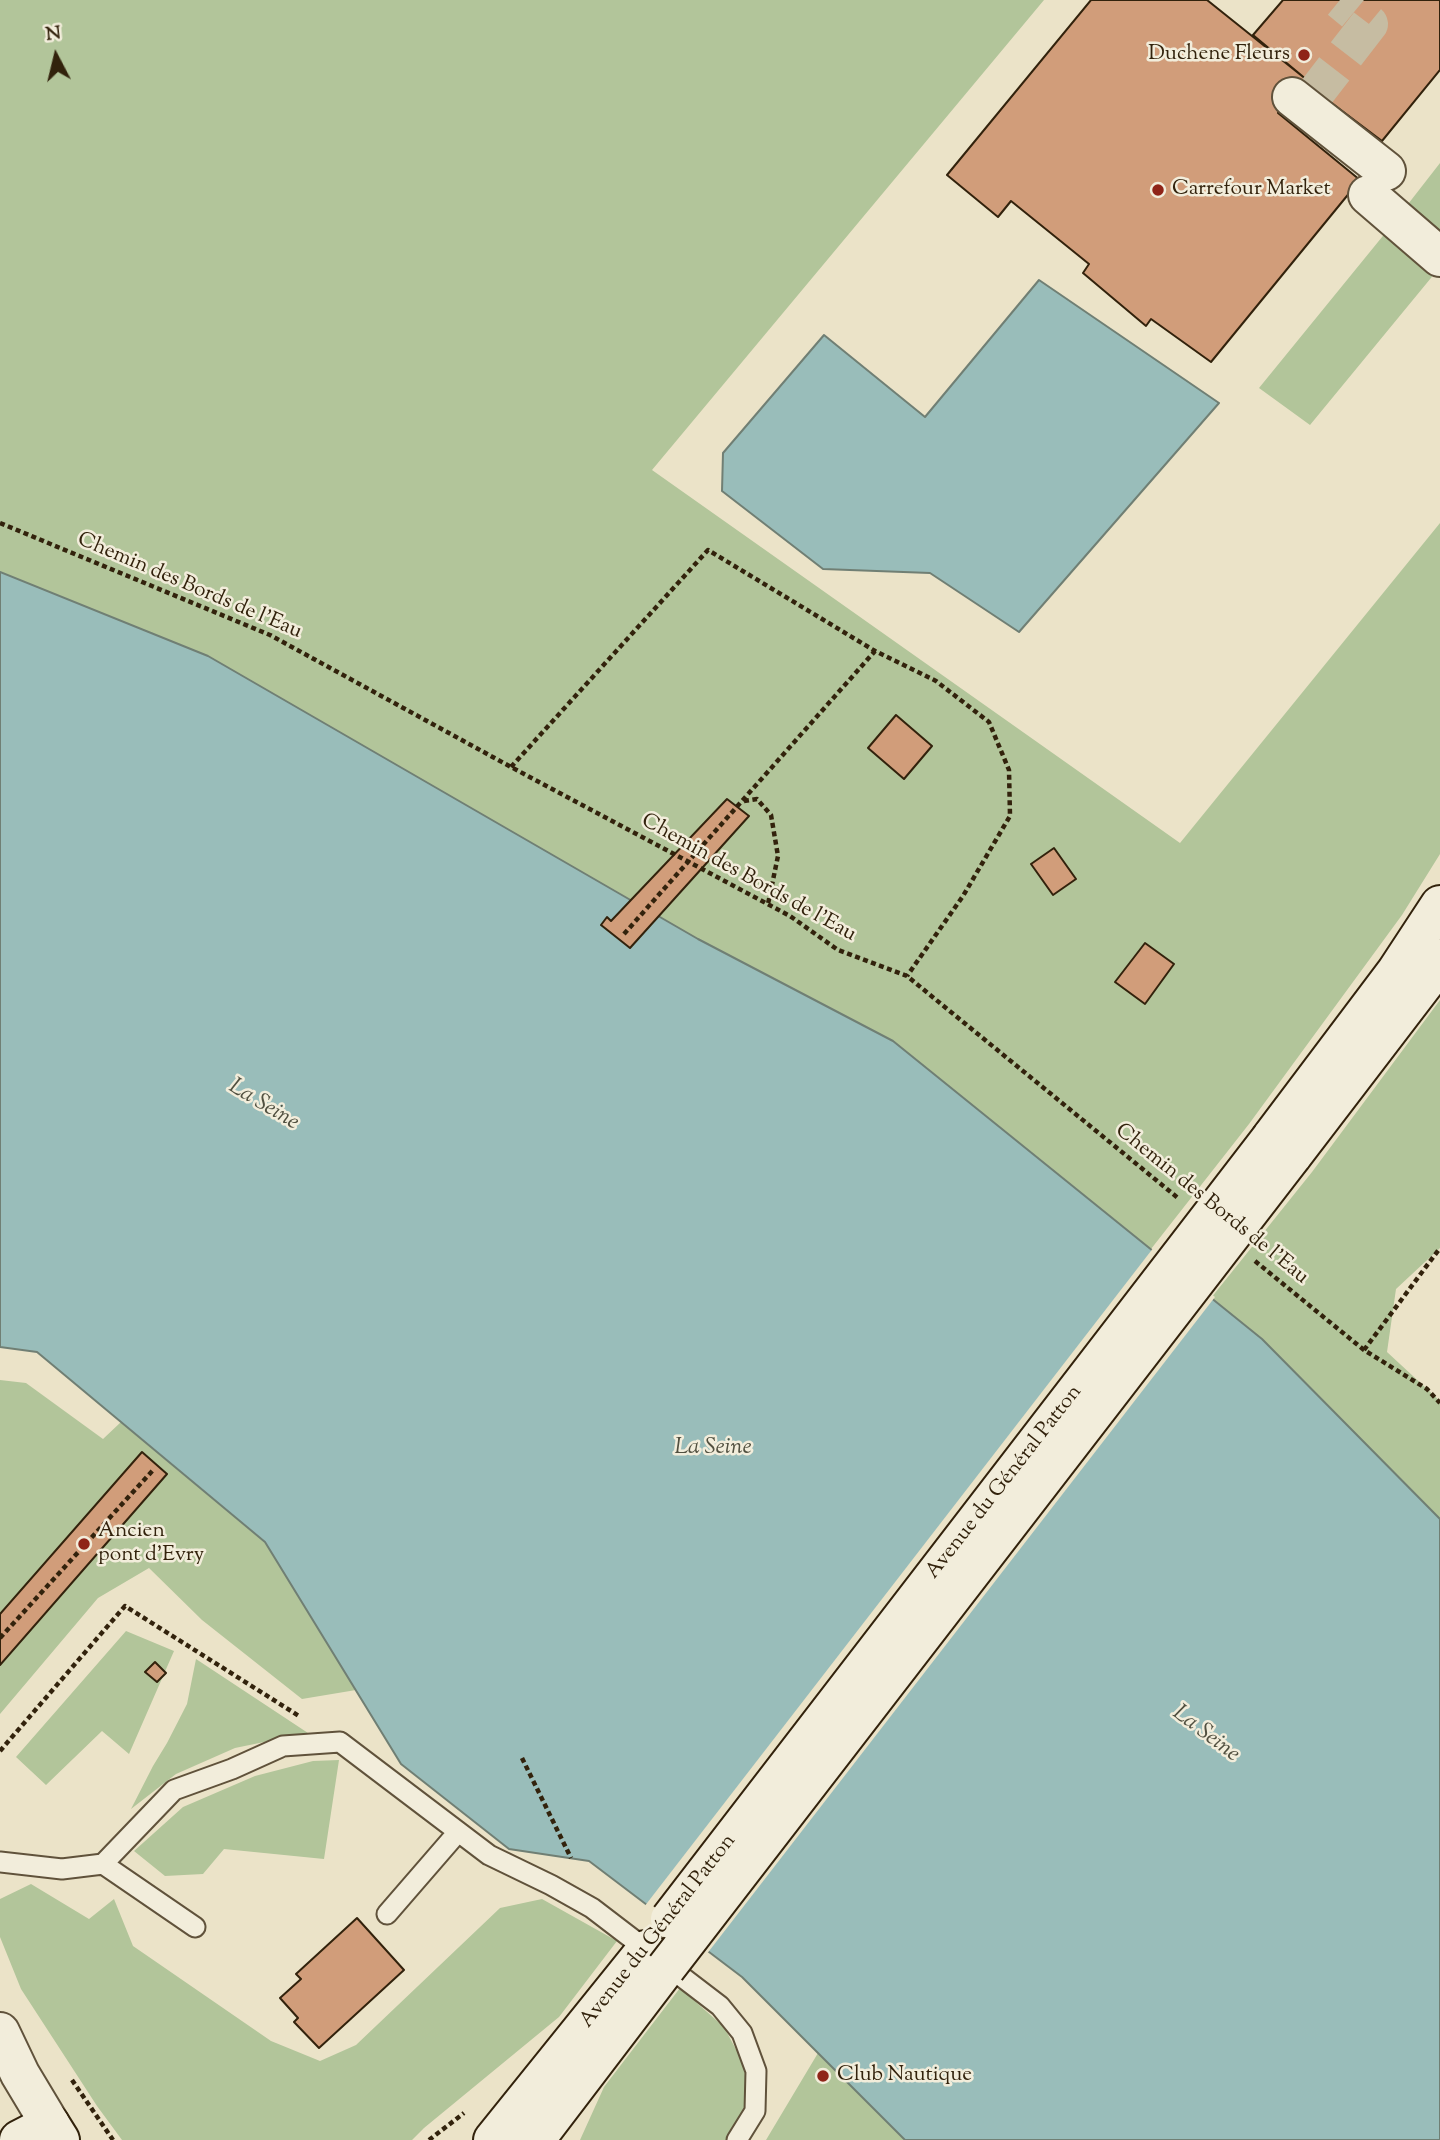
<!DOCTYPE html>
<meta charset="utf-8">
<style>
body{margin:0}
#map{position:relative;width:1440px;height:2140px;overflow:hidden;background:#ebe3c8;font-family:"Sorts Mill Goudy",serif}
canvas{display:block}
.north{position:absolute;left:21px;top:21px;width:70px;height:70px;-webkit-text-stroke:5px #f2eddb;paint-order:stroke;rotate:353deg;font-size:19px;font-weight:700;line-height:28px;text-align:center;color:#32220c}
.north::after{content:'';display:block;margin:auto;width:24px;height:32px;background:#32220c;clip-path:polygon(50% 0,100% 100%,50% 72%,0 100%)}
</style>
<div id="map">
<canvas width="1440" height="2140"></canvas>
<div class="north">N</div>
</div>
<script>
const context = document.querySelector('canvas').getContext('2d');
context.lineJoin = 'round';
function fill(path, color) { context.fillStyle = color; context.fill(path, 'evenodd'); }
function trace(path, color, width, dash) { context.strokeStyle = color; context.lineWidth = width; context.lineCap = dash ? 'butt' : 'round'; context.setLineDash(dash || []); context.stroke(path); }
function drawText(font, color, halo, rows, align = 'center') {
  context.font = font + ' "Sorts Mill Goudy",serif'; context.lineWidth = 5; context.setLineDash([]); context.textBaseline = 'middle'; context.strokeStyle = halo; context.fillStyle = color; for (const [text, x, y, turn = 0] of rows) {
    context.save(); context.translate(x, y); context.rotate((+turn || 0) * Math.PI / 180); context.textAlign = isNaN(turn) ? turn : align; if (halo) context.strokeText(text, 0, 0); context.fillText(text, 0, 0); context.restore();
  }
}
const green = new Path2D(`
 M0,0H1044L652,470L1180,843L1440,523V854L1402,915L1249,1124L1151,1249L893,1041L698,939L208,656L0,572Z
 M1440,163V251L1398,217Z
 M1391,226L1440,267L1310,425L1259,388Z
 M1440,1000V1248L1396,1289L1387,1352L1440,1401V1519L1262,1339L1211,1298L1312,1172Z
 M0,1380L26,1383L103,1439L121,1422L271,1543L356,1690L302,1699L202,1620L149,1568L98,1598L0,1714Z
 M126,1631L174,1651L129,1754L102,1731L46,1785L16,1757Z
 M196,1659L308,1733L235,1748L176,1774L131,1809L153,1766L167,1743L187,1704Z
 M339,1760L324,1859L224,1849L203,1874L165,1876L134,1851L183,1807L255,1776L313,1761Z
 M31,1884L89,1919L114,1899L133,1946L271,2041L320,2061L356,2045L500,1908L542,1899L617,1941L559,2017L424,2128L412,2140H122L97,2106L21,1989L0,1937V1899Z
 M680,1988L724,2027L747,2070V2110L726,2140H580L604,2087Z
 M818,2053L905,2140H766Z`);
const water = new Path2D(`
 M1039,280L1219,403L1019,632L930,573L823,569L722,491L723,453L824,335L925,417Z
 M0,572L208,656L698,939L893,1041L1262,1339L1440,1519V2140H905L742,1977L589,1861L509,1849L401,1764L265,1542L37,1352L0,1347Z`);
const pier = new Path2D(`
 M1154,1247L1215,1297L706,1955L644,1907Z`);
const building = new Path2D(`
 M1091,0H1207L1307,80L1278,113L1360,180L1211,362L1151,319L1146,326L1083,273L1089,264L1011,201L998,217L947,175Z
 M1283,0H1440V70L1382,141L1305,83L1307,80L1253,35Z
 M896,715L932,746L904,779L868,748Z
 M727,799L749,816L630,948L601,925L607,917L611,921Z
 M1054,848L1076,879L1053,895L1031,864Z
 M1145,943L1174,964L1145,1004L1115,982Z
 M142,1452L167,1474L0,1665V1614Z
 M155,1662L166,1673L157,1682L145,1672Z
 M357,1918L404,1970L319,2048L294,2022L298,2018L280,1998L301,1979L296,1974Z`);
const streetTunnel = new Path2D(`
 M1311,99L1369,24L1340,0`);
const path = new Path2D(`
 M0,523L270,635L511,767L790,916L838,950L907,976L1178,1198
 M511,767L708,550L875,651L936,681L989,722L1009,770L1010,816L963,896L907,976
 M744,801L757,799L771,815L778,856L768,904
 M624,934L875,651
 M1255,1261L1364,1350L1427,1389L1440,1403
 M1364,1350L1440,1248
 M0,1638L154,1469
 M0,1751L125,1606L299,1716
 M522,1758L571,1858
 M72,2080L113,2140
 M429,2140L464,2113`);
const lane = new Path2D(`
 M0,1862L62,1869L103,1864L174,1790L232,1769L283,1746L340,1742L489,1855L551,1885L592,1908L720,2006L742,2033L756,2071L755,2111L737,2140
 M103,1864L195,1927
 M387,1914L458,1832`);
const street = new Path2D(`
 M1292,97L1386,171
 M1368,195L1440,257
 M0,2032L20,2074L50,2124`);
const secondary = new Path2D(`
 M1271,1138L1396,972L1440,905
 M1292,1156L1432,973L1440,959
 M19,2140L50,2124L60,2140
 M493,2140L646,1950
 M535,2140L666,1968`);
const secondaryBridge = new Path2D(`
 M670,1919L1271,1138
 M666,1968L1292,1156`);
const markers = [
 [1304,55,7,"#8f2418"],
 [1158,190,7,"#8f2418"],
 [84,1544,7,"#8f2418"],
 [823,2076,7,"#8f2418"]
];
const poiNames = [
 ["Duchene Fleurs",1290,55,"right"],
 ["Carrefour Market",1172,190],
 ["Ancien",98,1532],
 ["pont d'Evry",98,1556],
 ["Club Nautique",837,2076]
];
const streetNames = [
 ["Chemin des Bords de l’Eau",189,587,23],
 ["Chemin des Bords de l’Eau",748,879,29],
 ["Chemin des Bords de l’Eau",1211,1205,39],
 ["Avenue du Général Patton",1005,1483,-52],
 ["Avenue du Général Patton",659,1932,-52]
];
const waterNames = [
 ["La Seine",263,1106,31],
 ["La Seine",713,1449],
 ["La Seine",1205,1735,37]
];
fill(green, '#b2c59a');
fill(water, '#99bdba');
trace(water, '#707f74', 2);
fill(pier, '#ebe3c8');
fill(building, '#d19d7a');
trace(building, '#32220c', 2);
trace(streetTunnel, '#c6bca2', 38, [38, 19]);
trace(lane, '#60523b', 23);
trace(street, '#60523b', 42);
trace(secondary, '#32220c', 42);
trace(path, '#32220c', 4.5, [5, 3.5]);
trace(lane, '#f2eddb', 19);
trace(street, '#f2eddb', 38);
trace(secondary, '#f2eddb', 38);
trace(secondaryBridge, '#32220c', 42, []);
trace(secondaryBridge, '#f2eddb', 38);
for (const [x, y, r, color] of markers) { const dot = new Path2D(); dot.arc(x, y, r, 0, 2 * Math.PI); context.fillStyle = color; context.fill(dot); trace(dot, '#f2eddb', 2.5); }
drawText('21px', '#32220c', '#f2eddb', poiNames, 'left');
drawText('21px', '#32220c', '#f2eddb', streetNames);
drawText('italic 23px', '#515040', '#f2eddb', waterNames);
</script>
